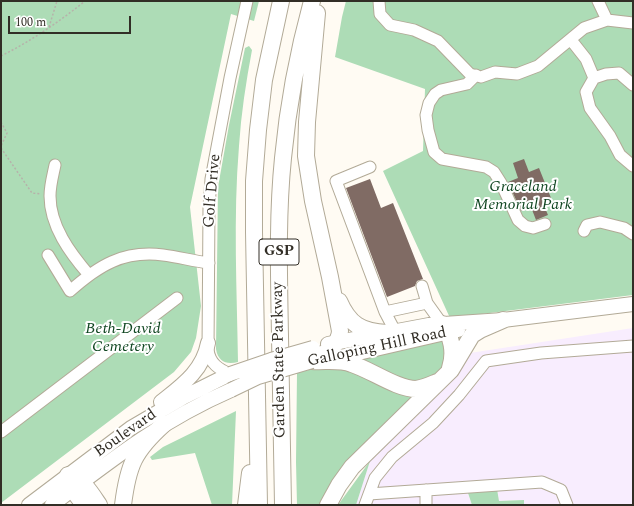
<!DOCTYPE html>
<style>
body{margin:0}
#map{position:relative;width:634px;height:506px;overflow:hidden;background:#fffbf3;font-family:Spectral,serif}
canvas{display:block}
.frame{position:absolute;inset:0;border:2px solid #322e26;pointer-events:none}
.scale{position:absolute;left:8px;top:16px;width:123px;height:18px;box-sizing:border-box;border:2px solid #322e26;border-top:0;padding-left:5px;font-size:12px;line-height:14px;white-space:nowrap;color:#322e26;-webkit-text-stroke:3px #fff;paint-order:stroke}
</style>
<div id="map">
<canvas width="634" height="506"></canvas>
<div class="frame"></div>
<div class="scale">100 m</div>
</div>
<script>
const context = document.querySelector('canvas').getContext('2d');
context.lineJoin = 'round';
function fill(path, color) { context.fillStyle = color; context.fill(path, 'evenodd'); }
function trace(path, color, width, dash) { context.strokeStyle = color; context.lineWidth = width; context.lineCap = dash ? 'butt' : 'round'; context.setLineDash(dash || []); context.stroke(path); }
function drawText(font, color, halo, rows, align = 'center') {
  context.font = font + ' Spectral,serif'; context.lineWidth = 4; context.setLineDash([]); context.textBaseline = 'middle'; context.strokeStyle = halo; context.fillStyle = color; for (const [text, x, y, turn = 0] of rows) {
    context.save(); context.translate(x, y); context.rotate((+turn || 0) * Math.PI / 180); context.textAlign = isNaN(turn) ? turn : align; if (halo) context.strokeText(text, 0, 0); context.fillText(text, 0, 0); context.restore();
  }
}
const industrial = new Path2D(`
 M633,328V505H524L523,500L499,501L497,489L467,491L472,505H356L370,461L470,353Z`);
const green = new Path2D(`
 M1,1H259L254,21L231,14L190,207L201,306L196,338L191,352L174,372L1,503Z
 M346,1H633V295L450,318L383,171L423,151L425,89L335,57L342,17Z
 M249,46L252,50C246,82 241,114 239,146C233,218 237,290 238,362C227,365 218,362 216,349L218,187L229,125L245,48Z
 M443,340C445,352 447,366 437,376C433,380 425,383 420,385L361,362L363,358Z
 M328,365L346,366L416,396L323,505H297L296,462L297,373Z
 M236,411L232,505H212L195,453L152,460L150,457L163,447Z
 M370,461L356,505H338Z
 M497,489L499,501L524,500V505H472L467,490Z`);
const building = new Path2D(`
 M524,159L529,172L539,168L551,198L542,201L548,215L536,220L531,207L521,211L508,182L518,178L513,163Z
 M370,179L381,208L393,203L423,279L417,281L415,286L387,297L346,188Z`);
const path = new Path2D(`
 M49,27L57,1
 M1,56C31,41 59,22 85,1
 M1,122L7,133L1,146
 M1,148L32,193L41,194`);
const minor = new Path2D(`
 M379,1L380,14L390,25L414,30L438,41L470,74L481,77L495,72L517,74L538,66L584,28L607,20L633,23
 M598,1L607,20
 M571,40L586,59L594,78L586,92L590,108L610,136L620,155L633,166
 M476,75L467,84L441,90L435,94L429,103L426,115L428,130L434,152L442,159L486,167L494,172L501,183L518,220L525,226L533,228L545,224
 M594,78L606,74L619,73L633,85
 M55,165C53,175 50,185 50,196C50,226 70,253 89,275
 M370,167L336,181L385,312L427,303
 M584,231L587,225L600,222L624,228L633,234
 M48,255L70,291C98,266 123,250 163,255C179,257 193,261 209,263
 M422,286L427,303L442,324
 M385,312L395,331
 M230,374C219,369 210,364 208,350L209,207L211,179L230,78L247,1
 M1,432L177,298
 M369,494L542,482L561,490L567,505
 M365,505L375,478L392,457L433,423L459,395L486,361L541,353L633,346
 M426,505V490`);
const major = new Path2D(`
 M328,344L429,325L503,320L633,304
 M332,359L458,330
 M161,402C181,386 203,371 208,343
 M29,505L131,428L184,397L230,374
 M52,505C111,460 162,420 231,390`);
const highway = new Path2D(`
 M339,301C349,324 361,332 387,333
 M442,324C452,336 455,353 450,368
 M312,361C324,353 339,347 340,331L330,277L313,201L306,156L307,122L317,13
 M312,361C325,362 339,359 352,364C371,370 397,389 416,389C424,388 430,385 437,382
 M84,505L70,486L68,475C83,479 91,493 99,505
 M123,505C128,465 134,451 164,424
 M246,505L250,473
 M259,505L254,232V181L258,130L264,80L281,1
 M283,505C282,449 281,392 280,336C279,277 277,217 283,158C288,105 298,52 312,1
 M328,505L339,485L352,467L451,370L472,335L480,330L503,320`);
const majorBridge = new Path2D(`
 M230,374L271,360L313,348
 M231,390L258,377L312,361`);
const shields = [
 [279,252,40]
];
const shieldNames = [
 ["GSP",279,252]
];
const parkNames = [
 ["Graceland",523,188],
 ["Memorial Park",523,206],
 ["Beth-David",123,330],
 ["Cemetery",123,348]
];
const streetNames = [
 ["Golf Drive",213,191,-85],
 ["Galloping Hill Road",377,348,-12],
 ["Garden State Parkway",280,360,-91],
 ["Boulevard",126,434,-35]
];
fill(industrial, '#f8edfe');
fill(green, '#addcb6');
fill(building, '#806b64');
trace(minor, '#b2aa97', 13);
trace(major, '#b2aa97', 16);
trace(highway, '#b2aa97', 18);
trace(path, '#b6b2aa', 1.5, [2, 2]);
trace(minor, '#fff', 11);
trace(major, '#fff', 14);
trace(highway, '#fff', 16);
trace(majorBridge, '#b2aa97', 16, []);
trace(majorBridge, '#fff', 14);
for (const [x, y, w] of shields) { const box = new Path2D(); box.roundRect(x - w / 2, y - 13, w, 26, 3); context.fillStyle = '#fff'; context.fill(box); trace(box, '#322e26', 1); }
drawText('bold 15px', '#322e26', null, shieldNames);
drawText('italic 16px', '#114722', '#fff', parkNames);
drawText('16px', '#322e26', '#fff', streetNames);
</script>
